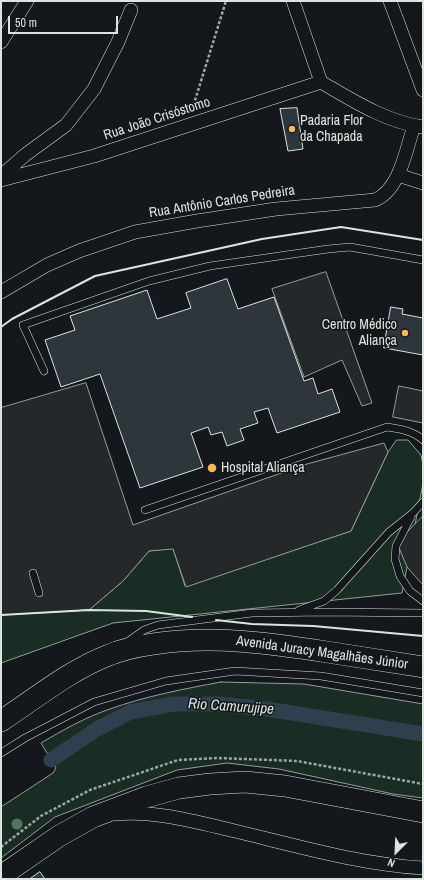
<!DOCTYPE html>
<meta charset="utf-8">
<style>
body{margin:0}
#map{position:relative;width:424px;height:880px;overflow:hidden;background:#14181c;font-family:"Archivo Narrow",sans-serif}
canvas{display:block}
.frame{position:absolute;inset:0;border:2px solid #d8e6dc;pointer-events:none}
.north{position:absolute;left:376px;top:832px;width:40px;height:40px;-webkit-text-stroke:3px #14181c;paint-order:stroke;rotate:204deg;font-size:11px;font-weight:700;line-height:16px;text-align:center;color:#d8e6dc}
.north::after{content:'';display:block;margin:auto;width:14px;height:18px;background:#d8e6dc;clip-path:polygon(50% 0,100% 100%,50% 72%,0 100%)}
.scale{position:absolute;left:8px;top:16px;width:110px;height:18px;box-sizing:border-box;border:2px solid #d8e6dc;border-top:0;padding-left:5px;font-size:12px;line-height:14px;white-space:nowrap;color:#d8e6dc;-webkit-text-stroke:3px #14181c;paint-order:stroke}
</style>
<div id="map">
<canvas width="424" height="880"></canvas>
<div class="frame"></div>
<div class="north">N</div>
<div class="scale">50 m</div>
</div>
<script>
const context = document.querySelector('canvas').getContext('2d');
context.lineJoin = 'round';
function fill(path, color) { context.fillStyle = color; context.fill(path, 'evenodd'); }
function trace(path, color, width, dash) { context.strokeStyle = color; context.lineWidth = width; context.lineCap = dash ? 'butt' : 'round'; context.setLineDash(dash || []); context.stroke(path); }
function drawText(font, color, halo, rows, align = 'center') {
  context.font = font + ' "Archivo Narrow",sans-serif'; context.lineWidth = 3; context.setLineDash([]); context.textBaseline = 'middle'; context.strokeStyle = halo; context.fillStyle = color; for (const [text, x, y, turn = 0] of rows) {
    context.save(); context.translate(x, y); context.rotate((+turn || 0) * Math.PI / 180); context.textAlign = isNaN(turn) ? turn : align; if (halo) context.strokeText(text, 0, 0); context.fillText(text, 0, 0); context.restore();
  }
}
const green = new Path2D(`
 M397,440H408L421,455L423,465V483L402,593L113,623L1,663V615L89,610L123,581L149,551L173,548L185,586L351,531L388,452Z
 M221,682L304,684L423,704V798L393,794L279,769L227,763L177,770L55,817L1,858V807L53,773L56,768L41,743C63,730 86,717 110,709C146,696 184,689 221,682Z`);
const parking = new Path2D(`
 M326,272L372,403L362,406L342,360L304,377L272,289Z
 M86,383L133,525L307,464L384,443L388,452L351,531L186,587L173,549L149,551L123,581L89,610L1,615V408Z
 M399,386L423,391V423L393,417Z
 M423,516V585L407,567L397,543Z`);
const canal = new Path2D(`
 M51,760L97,729L130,712L174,704H219L267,709L423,734`);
const building = new Path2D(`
 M297,108L303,149L288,151L280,109Z
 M227,279L238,309L274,297L304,381L313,378L318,394L332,389L340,412L277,433L268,408L254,412L258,423L240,429L244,440L227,446L222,432L211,435L208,427L191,433L203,467L140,488L100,374L61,387L45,340L75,330L70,316L147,290L157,319L191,308L186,293Z
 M391,307L403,309L402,314L423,318V355L384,348Z
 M40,872L45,879H30Z`);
const path = new Path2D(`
 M192,110L226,1
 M1,847L41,816L90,790L178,760L218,758L297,761L423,784`);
const service = new Path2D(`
 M44,371L23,325L149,281L210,266L328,249L350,247L423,260
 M145,510L387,427C401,429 413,431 423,440
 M411,517L396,546L395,559L400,576L410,591L423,601
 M33,573L39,593
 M299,610L324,601L337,590L389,532L413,513L423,502
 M127,642L144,630L158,625L252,613L327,612L423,613
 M1,753L25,738L94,702L166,681L235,671L321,676L423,693`);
const minor = new Path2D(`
 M293,1L321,82
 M390,1L423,90
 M1,42L27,1
 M321,82C352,100 386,122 423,127
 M398,175L423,183
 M1,176L25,155L66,125L94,89L118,42L131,10
 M1,180L94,156L321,82
 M1,292L47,265L79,251L135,232L197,221L276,209L375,200C400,190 406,149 414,126
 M115,814C155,810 196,822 235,831C297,846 359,864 423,868`);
const primary = new Path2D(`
 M1,721C36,698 70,670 109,655C123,649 139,646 153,644C212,635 269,643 327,652C359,657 391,662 423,667
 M1,876L59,836L93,817L146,797L179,788L210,784L245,782L285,786L423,812`);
const wall = new Path2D(`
 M1,327L12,319L95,276L262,239L341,227L423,240
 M1,615L89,610L146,611L192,617
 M216,620L252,624L313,626L423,636`);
const trees = [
 [17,824]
];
const markers = [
 [292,129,4,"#ffb74d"],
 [405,333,4,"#ffb74d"],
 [212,468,5,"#ffb74d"]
];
const streetNames = [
 ["Rua João Crisóstomo",157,119,-18],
 ["Rua Antônio Carlos Pedreira",222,202,-9],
 ["Avenida Juracy Magalhães Júnior",322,653,8]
];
const poiNames = [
 ["Padaria Flor",300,121],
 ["da Chapada",300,137],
 ["Centro Médico",397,325,"right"],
 ["Aliança",397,341,"right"],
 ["Hospital Aliança",221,468]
];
const waterNames = [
 ["Rio Camurujipe",231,707,4]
];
fill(green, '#1a2d24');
trace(green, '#939e99', 1);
fill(parking, '#24282b');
trace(parking, '#939e99', 1);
trace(canal, '#2f3f4d', 15);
fill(building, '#2c363c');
trace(building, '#d8e6dc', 1);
trace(service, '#d8e6dc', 8);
trace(minor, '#d8e6dc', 14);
trace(primary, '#d8e6dc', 22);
trace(path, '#9da8a2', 2.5, [3, 2]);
trace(service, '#14181c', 7);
trace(minor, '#14181c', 13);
trace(primary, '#14181c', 21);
trace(wall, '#d8e6dc', 2);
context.fillStyle = '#55745f';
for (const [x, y] of trees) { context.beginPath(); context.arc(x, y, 5.5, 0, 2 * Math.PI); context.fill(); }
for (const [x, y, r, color] of markers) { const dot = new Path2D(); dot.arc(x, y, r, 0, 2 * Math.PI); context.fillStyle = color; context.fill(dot); trace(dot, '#14181c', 1.5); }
drawText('14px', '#d8e6dc', '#14181c', streetNames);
drawText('14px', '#d8e6dc', '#14181c', poiNames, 'left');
drawText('italic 15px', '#d8e6dc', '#14181c', waterNames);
</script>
